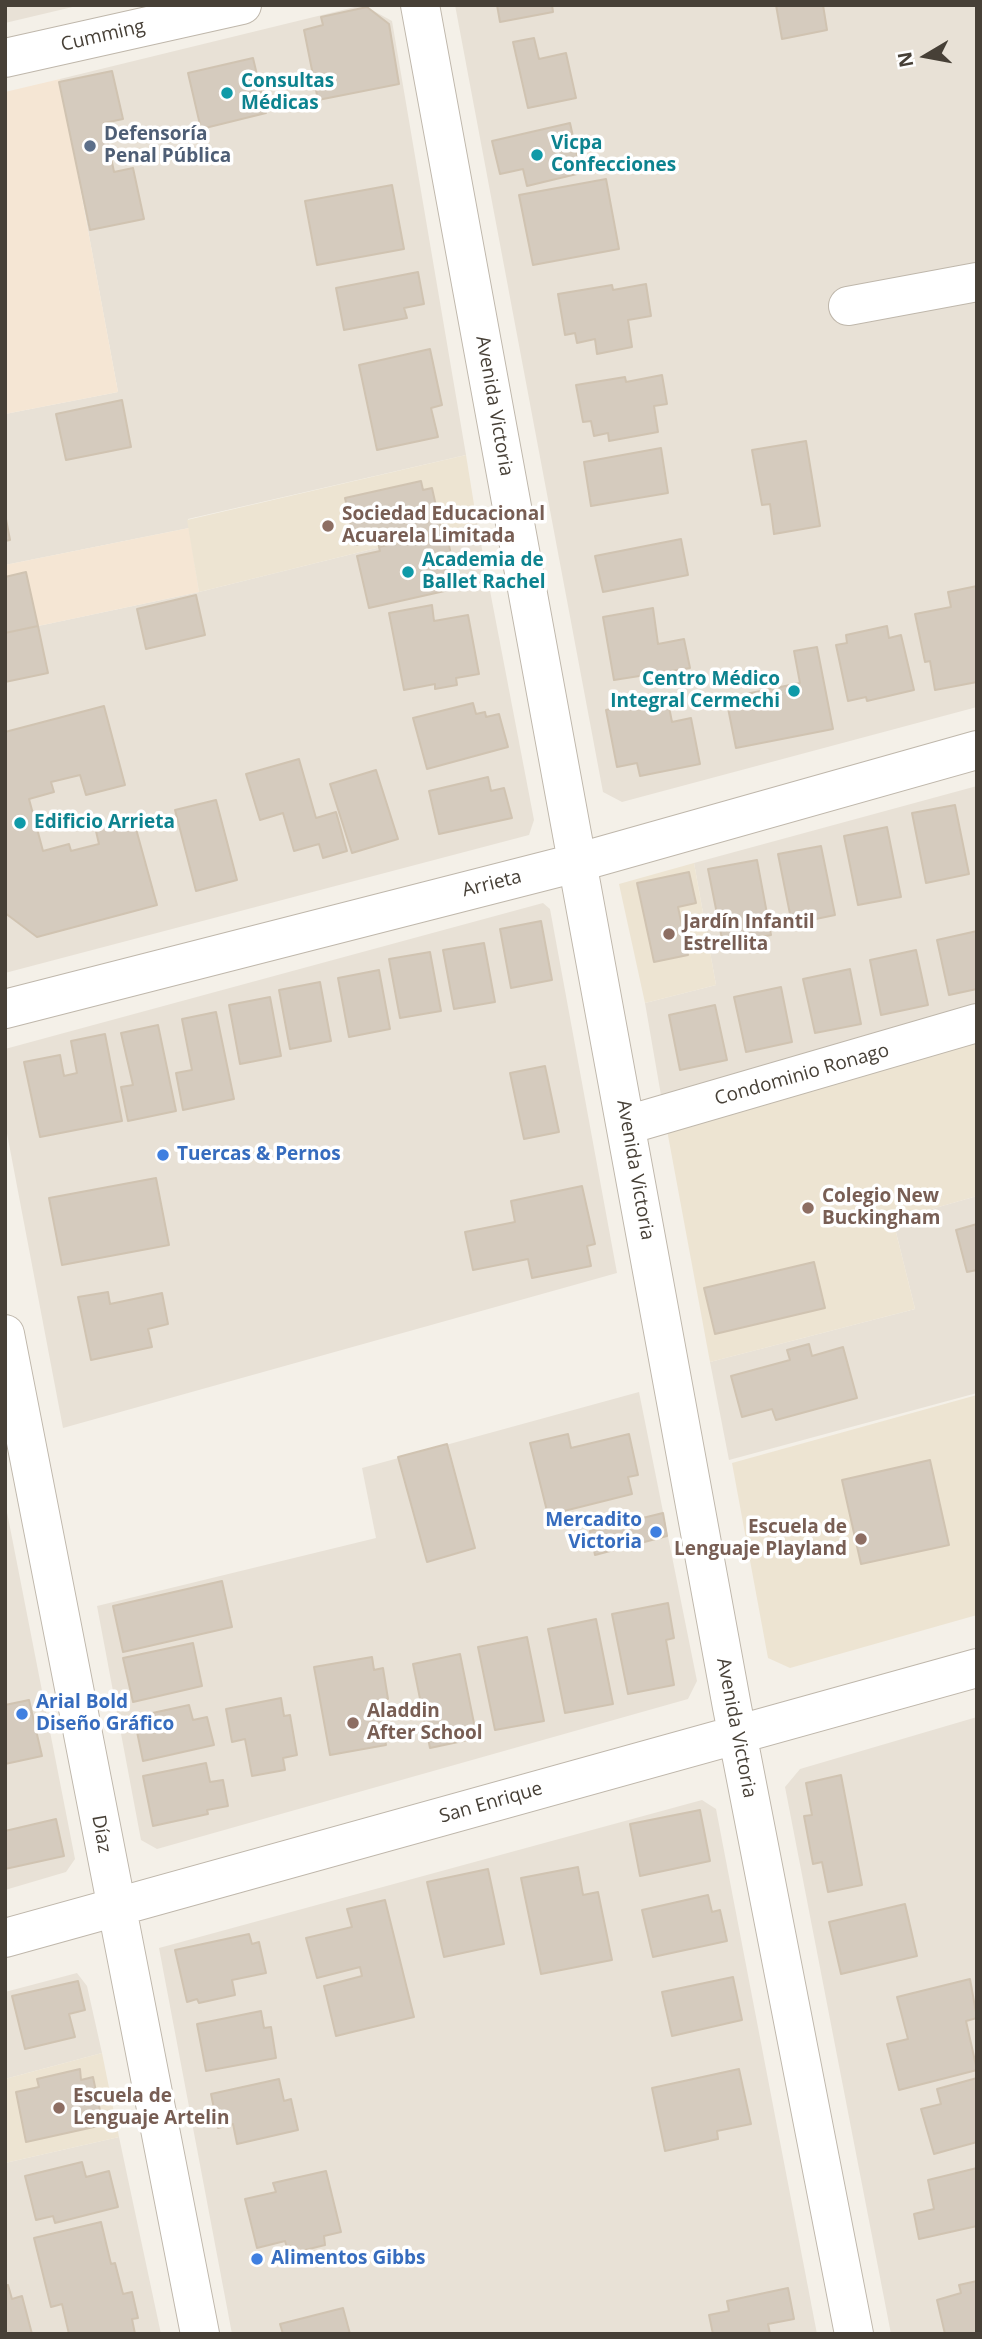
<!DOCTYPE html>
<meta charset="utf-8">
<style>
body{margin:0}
#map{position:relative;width:982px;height:2339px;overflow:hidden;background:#f4f0e8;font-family:"Open Sans",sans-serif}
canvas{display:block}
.frame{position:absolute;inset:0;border:7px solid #474037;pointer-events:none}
.north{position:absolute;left:891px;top:21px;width:70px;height:70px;-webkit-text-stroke:5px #fff;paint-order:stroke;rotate:260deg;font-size:19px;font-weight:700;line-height:28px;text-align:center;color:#474037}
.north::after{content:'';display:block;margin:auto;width:24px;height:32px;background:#474037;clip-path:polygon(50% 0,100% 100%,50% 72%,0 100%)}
</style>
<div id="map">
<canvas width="982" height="2339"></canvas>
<div class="frame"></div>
<div class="north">N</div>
</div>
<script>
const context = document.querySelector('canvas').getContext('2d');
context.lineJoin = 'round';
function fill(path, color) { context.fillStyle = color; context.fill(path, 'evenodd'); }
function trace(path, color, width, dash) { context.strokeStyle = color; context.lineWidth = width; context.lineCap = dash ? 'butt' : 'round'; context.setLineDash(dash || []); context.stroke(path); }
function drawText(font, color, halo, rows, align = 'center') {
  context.font = font + ' "Open Sans",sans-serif'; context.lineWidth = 7; context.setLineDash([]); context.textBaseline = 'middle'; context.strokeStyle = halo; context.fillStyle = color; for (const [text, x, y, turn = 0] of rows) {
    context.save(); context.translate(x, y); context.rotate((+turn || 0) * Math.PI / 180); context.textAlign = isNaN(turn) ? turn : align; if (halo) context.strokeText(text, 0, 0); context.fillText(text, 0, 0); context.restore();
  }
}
const residential = new Path2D(`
 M5,5H81L5,23Z
 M363,5L392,21L466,455L188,519L189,528L5,565V414L118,392L60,79Z
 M455,5H977V707L622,802L603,792Z
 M477,523L534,820L529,835L5,973V633L199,592Z
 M977,786V1040L667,1130L645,1003L716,985L694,863Z
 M543,903L550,909L617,1273L63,1428L5,1123V1049Z
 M977,1196V1393L729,1460L710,1362L915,1309L893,1220Z
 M639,1392L697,1681L688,1699L157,1849L141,1840L97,1606L376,1538L362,1468Z
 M5,1502L75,1859L66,1872L5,1890Z
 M977,1717V2334H891L785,1787L800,1769Z
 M702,1800L716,1809L817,2334H232L159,1948Z
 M77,1973L87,1986L102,2053L5,2079V1992Z
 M119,2137L161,2334H5V2163Z`);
const commercial = new Path2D(`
 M60,79L118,392L5,414V92Z
 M189,528L199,592L5,633V565Z`);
const education = new Path2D(`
 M466,455L477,523L199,592L187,520Z
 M694,863L716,985L645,1003L619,884Z
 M977,1040V1196L893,1220L915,1309L710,1362L667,1130Z
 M977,1395V1615L790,1668L768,1658L732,1463Z
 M102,2053L119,2137L5,2163V2079Z`);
const building = new Path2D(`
 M497,5H552L553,12L500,22Z
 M776,5H823L827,30L782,39Z
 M367,7L389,24L399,84L318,100L304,30L323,25L321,17Z
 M534,38L539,59L566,53L576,98L528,108L513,42Z
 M253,58L266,113L201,129L188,73Z
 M112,71L123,119L104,123L114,172L133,168L144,219L90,230L59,82Z
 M570,123L581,173L527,186L523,169L500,174L492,141Z
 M606,179L619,249L533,265L519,195Z
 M392,185L404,249L317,265L305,201Z
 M418,272L424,304L404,308L407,318L344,330L336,288Z
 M646,284L651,316L628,320L632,347L597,354L595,339L577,343L575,333L565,335L558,294L612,285L613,290Z
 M430,349L442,405L431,408L438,437L377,450L359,365Z
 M662,375L667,404L654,406L658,432L609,441L608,433L594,436L591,421L583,422L576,385L625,377L626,382Z
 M122,400L131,447L66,460L56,414Z
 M806,441L820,526L774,534L770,504L762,505L752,450Z
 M661,448L668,493L591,506L584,462Z
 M421,481L423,490L432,488L442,533L379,547L378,540L355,545L345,498Z
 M5,514L10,540L5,541Z
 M446,531L458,588L369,608L357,556L380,551L379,547Z
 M681,539L688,575L603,592L595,556Z
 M26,572L38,626L5,633V577Z
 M977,586V682L935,690L930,661L925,662L915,614L951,607L948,592Z
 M196,595L205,635L146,649L137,609Z
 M432,605L434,621L468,615L479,674L456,678L457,685L435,689V684L404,690L389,613Z
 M653,608L658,644L684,639L690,668L614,680L603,617Z
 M38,626L48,673L5,682V633Z
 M887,626L889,638L901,635L914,690L867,701L866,697L848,701L836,645L847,643L846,635Z
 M817,647L833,729L736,748L726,698L800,683L794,651Z
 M647,701L649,712L669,707L672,722L691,718L700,764L640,776L637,763L617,767L606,710Z
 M473,703L476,714L485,712L486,717L499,714L508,747L427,769L413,718Z
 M104,706L125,785L86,795L80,775L51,782L54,792L29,799L43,851L69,844L71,851L99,844L95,827L133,818L157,905L37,937L5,913V732Z
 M299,759L316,818L336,812L347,851L323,858L319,844L294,851L283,813L260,820L246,774Z
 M376,770L398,839L352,853L330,784Z
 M488,777L491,791L504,788L512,818L439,834L429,791Z
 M216,800L237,880L196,891L175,810Z
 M955,805L969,874L926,883L912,813Z
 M887,827L901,897L858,905L844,836Z
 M821,846L835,915L792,924L778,854Z
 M757,860L771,935L723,944L708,869Z
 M689,872L696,903L678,907L688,955L654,962L637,883Z
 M541,921L552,980L511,988L500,929Z
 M977,931V989L949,995L937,940Z
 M484,943L495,1002L454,1009L443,950Z
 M916,950L928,1005L881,1015L870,960Z
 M430,952L441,1011L400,1018L389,959Z
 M850,969L861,1024L815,1033L803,979Z
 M379,970L390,1029L349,1037L338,978Z
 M320,982L331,1041L290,1049L279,990Z
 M781,987L792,1042L746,1052L734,997Z
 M270,997L281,1056L240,1064L229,1005Z
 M715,1005L727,1060L680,1070L669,1015Z
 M216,1012L234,1099L183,1110L176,1073L192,1070L182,1019Z
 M158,1025L176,1111L128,1121L121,1087L133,1085L121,1033Z
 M105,1034L122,1121L40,1137L24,1062L60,1055L64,1076L77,1073L71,1041Z
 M545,1066L559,1132L524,1139L510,1073Z
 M156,1178L169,1245L62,1265L49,1198Z
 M582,1186L595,1244L587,1246L591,1266L532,1278L528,1259L473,1270L465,1232L515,1222L511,1201Z
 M977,1224V1270L967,1272L956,1230Z
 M814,1262L825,1308L715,1334L704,1288Z
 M108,1292L110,1304L162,1293L168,1324L148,1329L152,1347L91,1360L78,1297Z
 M809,1344L812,1356L843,1347L857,1398L776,1420L772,1409L742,1417L731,1376L790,1360L787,1350Z
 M568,1434L571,1448L629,1434L638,1475L628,1477L632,1494L548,1515L530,1443Z
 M447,1444L475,1548L427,1562L398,1457Z
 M930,1460L949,1545L861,1564L842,1480Z
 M663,1513L667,1536L595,1555L590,1531Z
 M222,1581L232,1627L123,1652L113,1606Z
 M668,1603L674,1638L666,1640L674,1685L628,1694L612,1614Z
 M596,1619L613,1704L565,1713L548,1629Z
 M527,1637L544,1721L495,1730L478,1647Z
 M193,1643L202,1686L133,1702L123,1658Z
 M460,1654L477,1738L430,1748L413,1664Z
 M372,1657L374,1670L383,1668L388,1699L378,1701L386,1745L330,1755L314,1667Z
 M281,1698L284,1716L290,1715L297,1755L283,1758L285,1770L252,1776L245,1739L232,1742L226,1709Z
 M29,1700L42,1756L5,1764V1705Z
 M189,1705L193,1720L207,1717L214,1745L143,1761L134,1717Z
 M206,1763L210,1782L223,1780L228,1806L207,1810L208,1814L153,1826L143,1776Z
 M841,1775L862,1885L828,1892L822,1862L813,1864L804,1816L812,1815L806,1783Z
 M700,1810L710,1861L640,1876L630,1824Z
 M56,1819L64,1856L5,1869V1831Z
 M578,1867L583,1895L598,1892L612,1960L541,1974L521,1878Z
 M488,1869L504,1944L444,1957L427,1882Z
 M708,1895L712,1912L720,1910L727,1941L653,1957L642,1910Z
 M385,1900L414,2017L336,2036L324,1986L362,1976L360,1967L317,1978L306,1938L352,1927L347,1909Z
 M905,1904L917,1956L841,1974L829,1922Z
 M249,1934L252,1944L259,1942L266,1973L232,1980L235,1995L199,2003L197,1999L187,2002L175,1950Z
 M733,1977L742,2020L672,2036L662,1992Z
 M970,1979L977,2018L966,2021L977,2070L899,2090L887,2044L908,2039L897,1997Z
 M78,1981L85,2010L69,2014L75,2037L25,2049L12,1996Z
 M261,2011L264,2028L271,2027L276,2058L206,2071L197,2024Z
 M80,2069L81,2080L93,2077L103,2125L26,2142L16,2092L39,2087L37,2079Z
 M739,2069L751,2124L717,2131L718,2139L665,2151L652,2088Z
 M977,2078V2142L934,2154L921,2109L941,2104L937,2089Z
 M279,2079L284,2101L291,2099L298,2130L237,2144L233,2124L218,2128L211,2094Z
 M82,2162L86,2177L109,2171L118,2207L55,2223L53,2216L36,2220L25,2176Z
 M977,2168V2226L919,2239L914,2214L934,2209L928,2180Z
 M326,2171L341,2232L324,2236L325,2245L289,2254L285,2241L257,2248L245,2199L276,2192L273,2183Z
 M101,2222L111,2264L115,2263L123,2294L132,2292L138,2318L132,2319L135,2334H69L62,2304L51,2307L34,2238Z
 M977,2281V2334H945L937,2300L961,2293L959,2285Z
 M8,2285L12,2299L22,2296L32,2334H5V2286Z
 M788,2288L794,2319L768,2324L770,2334H713L709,2315L729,2311L727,2301Z
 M343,2308L350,2334H283L280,2324Z`);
const minor = new Path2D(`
 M420,5L732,1707L854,2334
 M5,58L242,5
 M848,306L977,282
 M5,1009L576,863L977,750
 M627,1125L977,1023
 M5,1334L200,2334
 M5,1938L977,1668`);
const markers = [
 [227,93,7,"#0f9aa8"],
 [90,146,7,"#5c6f8a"],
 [537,155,7,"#0f9aa8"],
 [328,526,7,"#8d6e63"],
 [408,572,7,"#0f9aa8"],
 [794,691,7,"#0f9aa8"],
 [20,823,7,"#0f9aa8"],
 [669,934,7,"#8d6e63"],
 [163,1155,7,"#3f7fe0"],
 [808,1208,7,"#8d6e63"],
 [656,1532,7,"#3f7fe0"],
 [861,1539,7,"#8d6e63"],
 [22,1714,7,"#3f7fe0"],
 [353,1723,7,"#8d6e63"],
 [59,2108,7,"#8d6e63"],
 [257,2259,7,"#3f7fe0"]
];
const streetNames = [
 ["Cumming",103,36,-13],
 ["Avenida Victoria",494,406,80],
 ["Arrieta",492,884,-14],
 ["Condominio Ronago",802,1075,-16],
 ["Avenida Victoria",635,1170,80],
 ["Avenida Victoria",736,1728,79],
 ["San Enrique",491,1803,-16],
 ["Díaz",101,1834,80]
];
const cultureNames = [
 ["Consultas",241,82],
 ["Médicas",241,104],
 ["Vicpa",551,144],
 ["Confecciones",551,166],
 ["Academia de",422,561],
 ["Ballet Rachel",422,583],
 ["Centro Médico",780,680,"right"],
 ["Integral Cermechi",780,702,"right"],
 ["Edificio Arrieta",34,823]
];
const serviceNames = [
 ["Defensoría",104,135],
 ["Penal Pública",104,157]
];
const educationNames = [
 ["Sociedad Educacional",342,515],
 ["Acuarela Limitada",342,537],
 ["Jardín Infantil",683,923],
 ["Estrellita",683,945],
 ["Colegio New",822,1197],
 ["Buckingham",822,1219],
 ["Escuela de",847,1528,"right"],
 ["Lenguaje Playland",847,1550,"right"],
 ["Aladdin",367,1712],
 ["After School",367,1734],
 ["Escuela de",73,2097],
 ["Lenguaje Artelin",73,2119]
];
const shopNames = [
 ["Tuercas & Pernos",177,1155],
 ["Mercadito",642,1521,"right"],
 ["Victoria",642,1543,"right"],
 ["Arial Bold",36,1703],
 ["Diseño Gráfico",36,1725],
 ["Alimentos Gibbs",271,2259]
];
fill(residential, '#e8e1d6');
fill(commercial, '#f5e6d4');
fill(education, '#ede4d2');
fill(building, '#d5cbbe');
trace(building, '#d0c3b1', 2);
trace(minor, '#bfb7ab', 40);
trace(minor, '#fff', 38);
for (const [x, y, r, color] of markers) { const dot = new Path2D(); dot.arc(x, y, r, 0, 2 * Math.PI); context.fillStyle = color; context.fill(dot); trace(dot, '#fff', 2.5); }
drawText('19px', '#474037', '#fff', streetNames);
drawText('bold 19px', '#0d838f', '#fff', cultureNames, 'left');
drawText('bold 19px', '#4e5e75', '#fff', serviceNames, 'left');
drawText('bold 19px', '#785e54', '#fff', educationNames, 'left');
drawText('bold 19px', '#366cbe', '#fff', shopNames, 'left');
</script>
